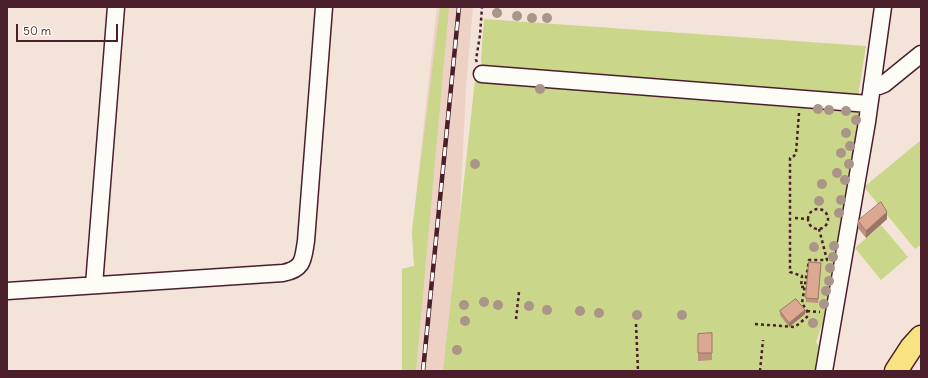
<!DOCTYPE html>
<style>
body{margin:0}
#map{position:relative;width:928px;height:378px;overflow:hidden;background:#f3e3d9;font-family:Delius,sans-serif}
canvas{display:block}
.frame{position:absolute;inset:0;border:8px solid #4a1f2b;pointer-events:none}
.scale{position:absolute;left:16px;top:24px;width:102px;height:18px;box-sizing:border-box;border:2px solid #4a1f2b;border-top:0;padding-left:5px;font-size:12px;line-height:14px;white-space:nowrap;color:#4a1f2b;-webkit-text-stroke:3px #fdfcf7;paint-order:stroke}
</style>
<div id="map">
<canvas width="928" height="378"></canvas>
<div class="frame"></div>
<div class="scale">50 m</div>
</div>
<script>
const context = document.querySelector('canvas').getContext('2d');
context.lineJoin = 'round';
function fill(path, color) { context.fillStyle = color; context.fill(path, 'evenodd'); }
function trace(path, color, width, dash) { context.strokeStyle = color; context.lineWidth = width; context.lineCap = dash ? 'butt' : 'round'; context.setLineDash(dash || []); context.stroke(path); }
const built = new Path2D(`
 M437,7H473L466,86L456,294L448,371H402V269L414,266L412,231Z`);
const green = new Path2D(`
 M440,7H449L416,371H402V269L414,266L412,231Z
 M484,19L866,46L856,109L859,115L823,324L821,327L816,342L819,346L816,371H443L475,80L482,79L483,70L481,59Z
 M921,140V245L915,249L864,187Z
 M881,225L908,257L881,280L855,248Z`);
const path = new Path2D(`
 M477,62L476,60L480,35L482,7
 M799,113L796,153L794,156L790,158V272L802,276L801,287H804
 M808 219a10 10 0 1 1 20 0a10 10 0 1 1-20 0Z
 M795,218L808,219
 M807,311L820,312
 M516,319L519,292
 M636,324L638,371
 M755,324L795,327L807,317V311L802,303L809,260H827L819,229
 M760,371L763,340`);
const minor = new Path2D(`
 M482,74L869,104
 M872,85L879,86L884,84L921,54
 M94,285L116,7
 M7,291L283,273C304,269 303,259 306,241L324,7
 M824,371L867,122L883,7`);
const highway = new Path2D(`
 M896,371L911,348L921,337`);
const rail = new Path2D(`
 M423,371L459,7`);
const trees = [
 [497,13],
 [517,16],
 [532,18],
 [547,18],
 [540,89],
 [818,109],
 [829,110],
 [846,111],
 [856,120],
 [846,133],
 [850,146],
 [841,153],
 [475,164],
 [849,164],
 [837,173],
 [845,180],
 [822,184],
 [841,200],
 [819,201],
 [839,213],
 [834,246],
 [814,247],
 [833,257],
 [830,268],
 [829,281],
 [826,291],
 [484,302],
 [824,304],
 [464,305],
 [498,305],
 [529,306],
 [547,310],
 [580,311],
 [599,313],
 [637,315],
 [682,315],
 [465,321],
 [813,323],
 [457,350]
];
const wall = new Path2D(`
 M887,219L866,238L858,228V221Z
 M821,267L818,303L806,302V298Z
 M780,311L805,314L789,327L780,315Z
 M712,333V360L698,361V334Z`);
const shadedWall = new Path2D(`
 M887,212V219L866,238V231Z
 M805,310V314L789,327V323Z`);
const building = new Path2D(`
 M881,202L887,212L866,231L858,221Z
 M809,262L821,263L818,299L806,298Z
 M796,299L805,310L789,323L780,311Z
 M712,333V353H698V334Z`);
fill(built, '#ecd1c4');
fill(green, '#cad689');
trace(minor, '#4a1f2b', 19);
trace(highway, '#4a1f2b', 25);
trace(path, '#4a1f2b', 2.5, [3, 3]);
trace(minor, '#fdfcf7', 16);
trace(highway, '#f8e281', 22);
trace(rail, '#4a1f2b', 4.5);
trace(rail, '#fdfcf7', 3, [9]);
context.fillStyle = '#ab9589';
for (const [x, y] of trees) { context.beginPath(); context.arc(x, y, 5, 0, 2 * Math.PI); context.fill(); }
fill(wall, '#be907e');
fill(shadedWall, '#9b7666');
fill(building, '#dda892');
trace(building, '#9b7666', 1);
</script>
